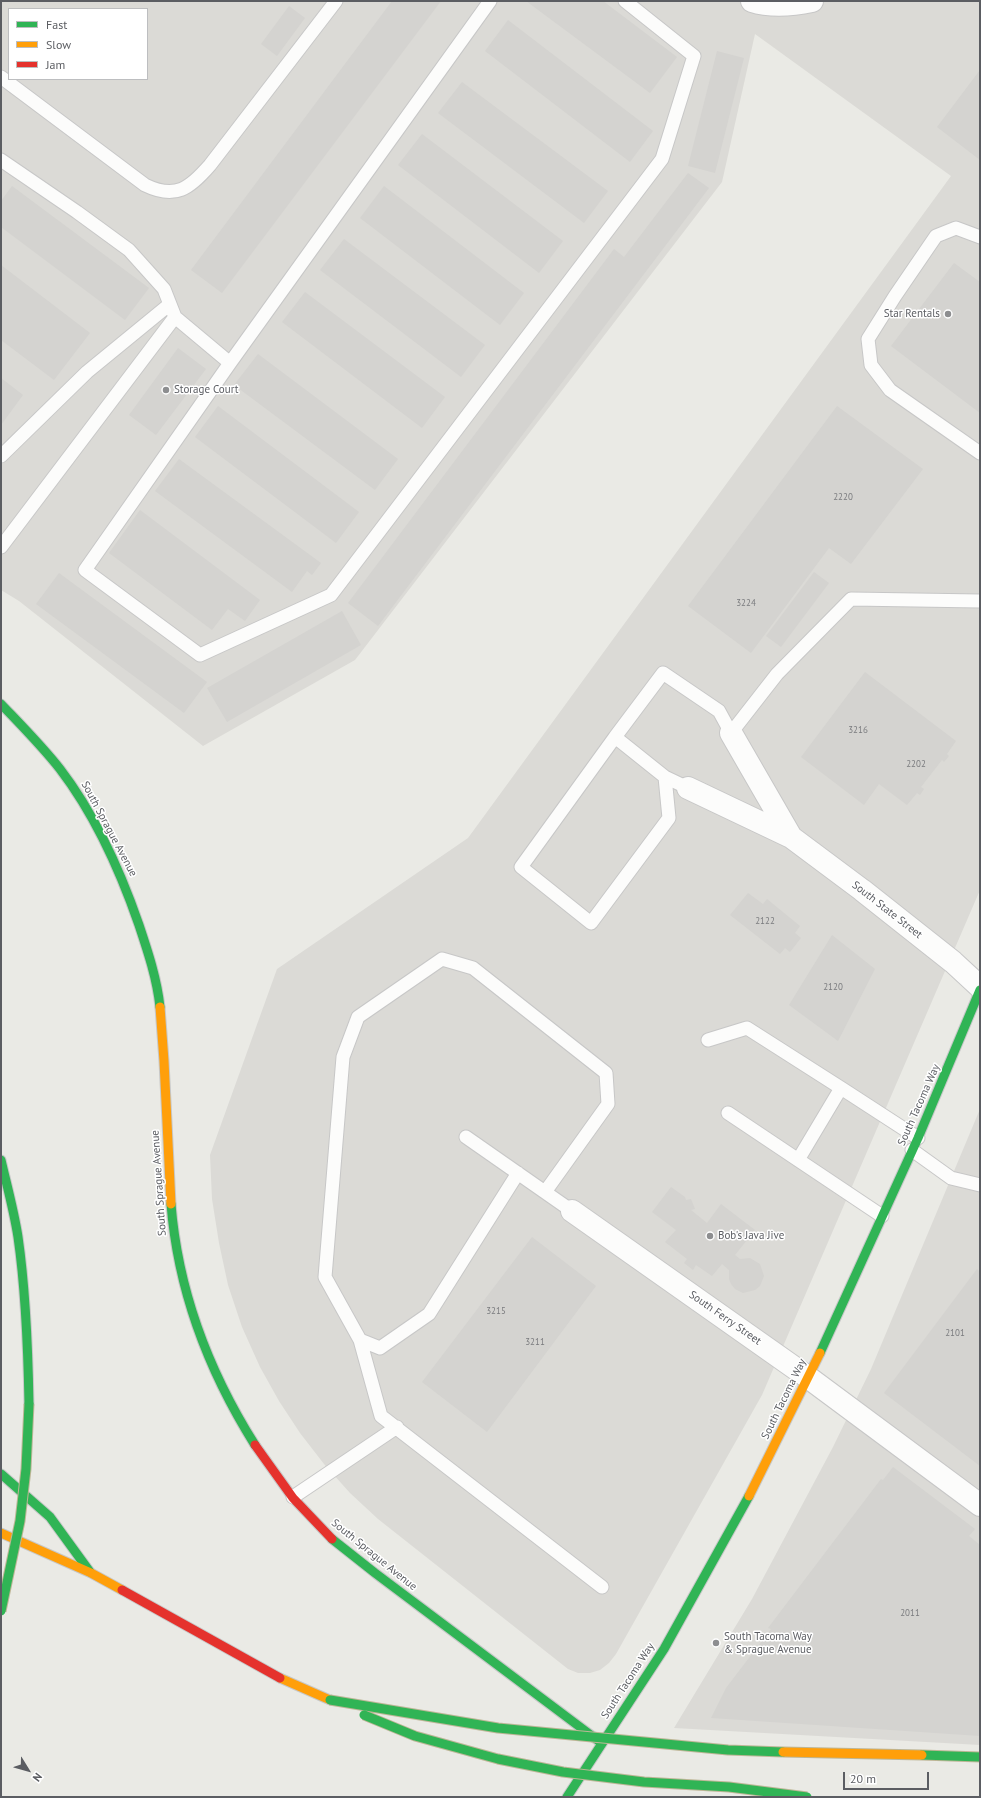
<!DOCTYPE html>
<style>
body{margin:0}
#map{position:relative;width:981px;height:1798px;overflow:hidden;background:#eaeae5;font-family:"PT Sans",sans-serif}
canvas{display:block}
.frame{position:absolute;inset:0;border:2px solid #5b5d62;pointer-events:none}
.legend{position:absolute;left:8px;top:8px;width:140px;height:72px;box-sizing:border-box;background:#fff;border:1px solid #bdbec0;margin:0;padding:5px 7px;list-style:none;font-size:12px;color:#5b5d62}
.legend li{display:flex;align-items:center;gap:8px;height:20px}
.legend b{width:20px;border:1px solid #bdbec0}
.north{position:absolute;left:8px;top:1750px;width:40px;height:40px;-webkit-text-stroke:3px #fff;paint-order:stroke;rotate:127deg;font-size:11px;font-weight:700;line-height:16px;text-align:center;color:#5b5d62}
.north::after{content:'';display:block;margin:auto;width:14px;height:18px;background:#5b5d62;clip-path:polygon(50% 0,100% 100%,50% 72%,0 100%)}
.scale{position:absolute;left:843px;top:1772px;width:86px;height:18px;box-sizing:border-box;border:2px solid #5b5d62;border-top:0;padding-left:5px;font-size:12px;line-height:14px;white-space:nowrap;color:#5b5d62;-webkit-text-stroke:3px #fff;paint-order:stroke}
</style>
<div id="map">
<canvas width="981" height="1798"></canvas>
<div class="frame"></div>
<ul class="legend">
<li><b style="height:5px;background:#30b455"></b>Fast</li>
<li><b style="height:5px;background:#ff9f0a"></b>Slow</li>
<li><b style="height:5px;background:#e5322d"></b>Jam</li>
</ul>
<div class="north">N</div>
<div class="scale">20 m</div>
</div>
<script>
const context = document.querySelector('canvas').getContext('2d');
context.lineJoin = 'round';
function fill(path, color) { context.fillStyle = color; context.fill(path, 'evenodd'); }
function trace(path, color, width, dash) { context.strokeStyle = color; context.lineWidth = width; context.lineCap = dash ? 'butt' : 'round'; context.setLineDash(dash || []); context.stroke(path); }
function drawText(font, color, halo, rows, align = 'center') {
  context.font = font + ' "PT Sans",sans-serif'; context.lineWidth = 3; context.setLineDash([]); context.textBaseline = 'middle'; context.strokeStyle = halo; context.fillStyle = color; for (const [text, x, y, turn = 0] of rows) {
    context.save(); context.translate(x, y); context.rotate((+turn || 0) * Math.PI / 180); context.textAlign = isNaN(turn) ? turn : align; if (halo) context.strokeText(text, 0, 0); context.fillText(text, 0, 0); context.restore();
  }
}
const industrial = new Path2D(`
 M1,1H980V890L762,1395L616,1654L609,1663L600,1670L590,1673H578L568,1669L378,1519L350,1493L324,1464L300,1433L279,1401L260,1367L242,1327L228,1285L219,1243L212,1199L210,1155L277,969L468,838L951,176L755,34L722,182L355,660L203,746L19,601L1,590ZM9,9H147V79H9Z
 M980,1109V1745L674,1728L752,1599L833,1447L871,1369Z`);
const building = new Path2D(`
 M392,1H441L222,293L191,270Z
 M526,1H603L677,57L650,93Z
 M289,6L305,18L277,56L261,44Z
 M508,20L653,131L630,162L485,51Z
 M717,51L744,58L715,173L688,166Z
 M980,70V160L937,127Z
 M462,82L608,191L584,223L438,113Z
 M422,134L563,241L539,273L398,165Z
 M688,173L709,188L378,626L348,603L614,249L624,257Z
 M12,186L149,288L125,320L1,227V201Z
 M384,186L524,293L500,325L360,218Z
 M344,239L485,345L461,377L320,270Z
 M954,263L980,282V413L891,346Z
 M1,265L90,333L54,380L1,340Z
 M305,292L445,397L422,428L282,322Z
 M178,348L206,369L156,435L129,415Z
 M258,354L398,459L375,490L234,385Z
 M1,378L23,395L1,425Z
 M218,406L359,512L336,543L195,437Z
 M837,406L923,469L851,564L829,548L751,653L688,606Z
 M179,459L321,563L312,575L307,571L292,592L155,491Z
 M140,510L260,600L245,621L228,609L212,630L109,553Z
 M814,572L829,583L781,647L766,636Z
 M59,573L207,682L184,713L36,604Z
 M342,611L361,645L227,722L207,688Z
 M865,672L956,741L947,754L949,756L944,762L942,760L921,787L924,789L920,795L917,793L907,805L879,784L864,805L801,757Z
 M748,893L763,904L767,899L800,926L795,933L801,938L790,952L785,948L780,954L730,915Z
 M832,935L875,969L838,1041L789,1005Z
 M671,1187L685,1197L686,1200L691,1199L695,1209L691,1210L707,1223L721,1204L755,1230L735,1255L740,1259L750,1258L760,1264L764,1276L760,1286L755,1290L743,1293L735,1289L731,1284L729,1279V1270L722,1264L712,1276L696,1265L693,1270L684,1263L687,1259L665,1242L676,1230L652,1212Z
 M532,1237L596,1286L487,1432L422,1382Z
 M977,1269L980,1272V1466L884,1393Z
 M893,1467L975,1529L969,1536L980,1545V1736L711,1718L726,1688L771,1629L768,1628L881,1479L883,1480Z`);
const lane = new Path2D(`
 M490,1L230,363L85,570L200,655L331,595L662,159L694,56L625,1
 M1,77L145,185C176,200 190,188 210,165L336,1
 M1,160L77,212L129,250L164,289L175,317L230,363
 M980,237L956,228L936,236L895,296L868,339L871,365L890,390L980,453
 M1,456L87,372L170,304
 M1,547L175,317
 M615,737L521,867L591,923L669,818L665,777
 M688,788L665,777L615,737L663,673L719,711L731,733L777,674L851,599L980,601
 M708,1040L747,1028L841,1088L798,1160
 M841,1088L918,1138
 M728,1113L882,1216
 M466,1137L572,1211
 M912,1150L951,1178L980,1185
 M518,1173L429,1314L380,1348L360,1340L325,1277L343,1057L358,1017L442,959L473,968L606,1073L608,1104L545,1192
 M360,1340L381,1416L602,1587
 M293,1497L397,1427`);
const street = new Path2D(`
 M752,1C771,7 793,5 812,1
 M731,733L791,837
 M688,788L791,837L862,890L953,962L980,987
 M572,1211L809,1378L980,1505`);
const fast = new Path2D(`
 M1,704C21,725 42,746 60,769C96,816 120,870 139,925C148,952 157,979 160,1007
 M1,1160C7,1186 14,1211 18,1237C26,1292 28,1348 29,1404
 M171,1204C178,1291 209,1372 255,1445
 M820,1353L918,1138L980,990
 M1,1474L50,1517L90,1572
 M332,1539L375,1573L600,1742
 M567,1797L664,1649L749,1496`);
const slow = new Path2D(`
 M160,1007L164,1061L171,1204
 M749,1496L820,1353
 M1,1533L91,1573L122,1590
 M280,1678L330,1700`);
const jam = new Path2D(`
 M255,1445L293,1498L332,1539
 M122,1590L280,1678`);
const fastBridge = new Path2D(`
 M1,1611L20,1521L26,1469L29,1404
 M330,1700L498,1728L728,1750L783,1752
 M364,1715L415,1736L498,1759L563,1772L644,1782L729,1787L807,1797
 M922,1755L980,1757`);
const slowBridge = new Path2D(`
 M783,1752L922,1755`);
const markers = [
 [948,314,4,"#8d8e90"],
 [166,390,4,"#8d8e90"],
 [710,1236,4,"#8d8e90"],
 [716,1643,4,"#8d8e90"]
];
const numberNames = [
 ["2220",843,497],
 ["3224",746,603],
 ["3216",858,730],
 ["2202",916,764],
 ["2122",765,921],
 ["2120",833,987],
 ["3215",496,1311],
 ["2101",955,1333],
 ["3211",535,1342],
 ["2011",910,1613]
];
const poiNames = [
 ["Star Rentals",940,314,"right"],
 ["Storage Court",174,390],
 ["Bob's Java Jive",718,1236],
 ["South Tacoma Way",724,1637],
 ["& Sprague Avenue",724,1650]
];
const streetNames = [
 ["South Sprague Avenue",109,829,62],
 ["South State Street",887,910,38],
 ["South Tacoma Way",919,1105,-66],
 ["South Sprague Avenue",159,1183,-94],
 ["South Ferry Street",725,1318,35],
 ["South Tacoma Way",784,1399,-64],
 ["South Sprague Avenue",374,1555,39],
 ["South Tacoma Way",628,1681,-57]
];
fill(industrial, '#dbdad6');
fill(building, '#d4d3d0');
trace(lane, '#c7c7c7', 15);
trace(street, '#c7c7c7', 24);
trace(fast, '#c7c8c8', 11);
trace(slow, '#c7c8c8', 11);
trace(jam, '#c7c8c8', 11);
trace(lane, '#fcfcfb', 13);
trace(street, '#fcfcfb', 22);
trace(fast, '#30b455', 9);
trace(slow, '#ff9f0a', 9);
trace(jam, '#e5322d', 9);
trace(fastBridge, '#bdb696', 11, []);
trace(slowBridge, '#bdb696', 11, []);
trace(fastBridge, '#30b455', 9);
trace(slowBridge, '#ff9f0a', 9);
for (const [x, y, r, color] of markers) { const dot = new Path2D(); dot.arc(x, y, r, 0, 2 * Math.PI); context.fillStyle = color; context.fill(dot); trace(dot, '#fff', 1.5); }
drawText('9px', '#7a7b7e', null, numberNames);
drawText('11px', '#5b5d62', '#fff', poiNames, 'left');
drawText('11px', '#5b5d62', '#fff', streetNames);
</script>
